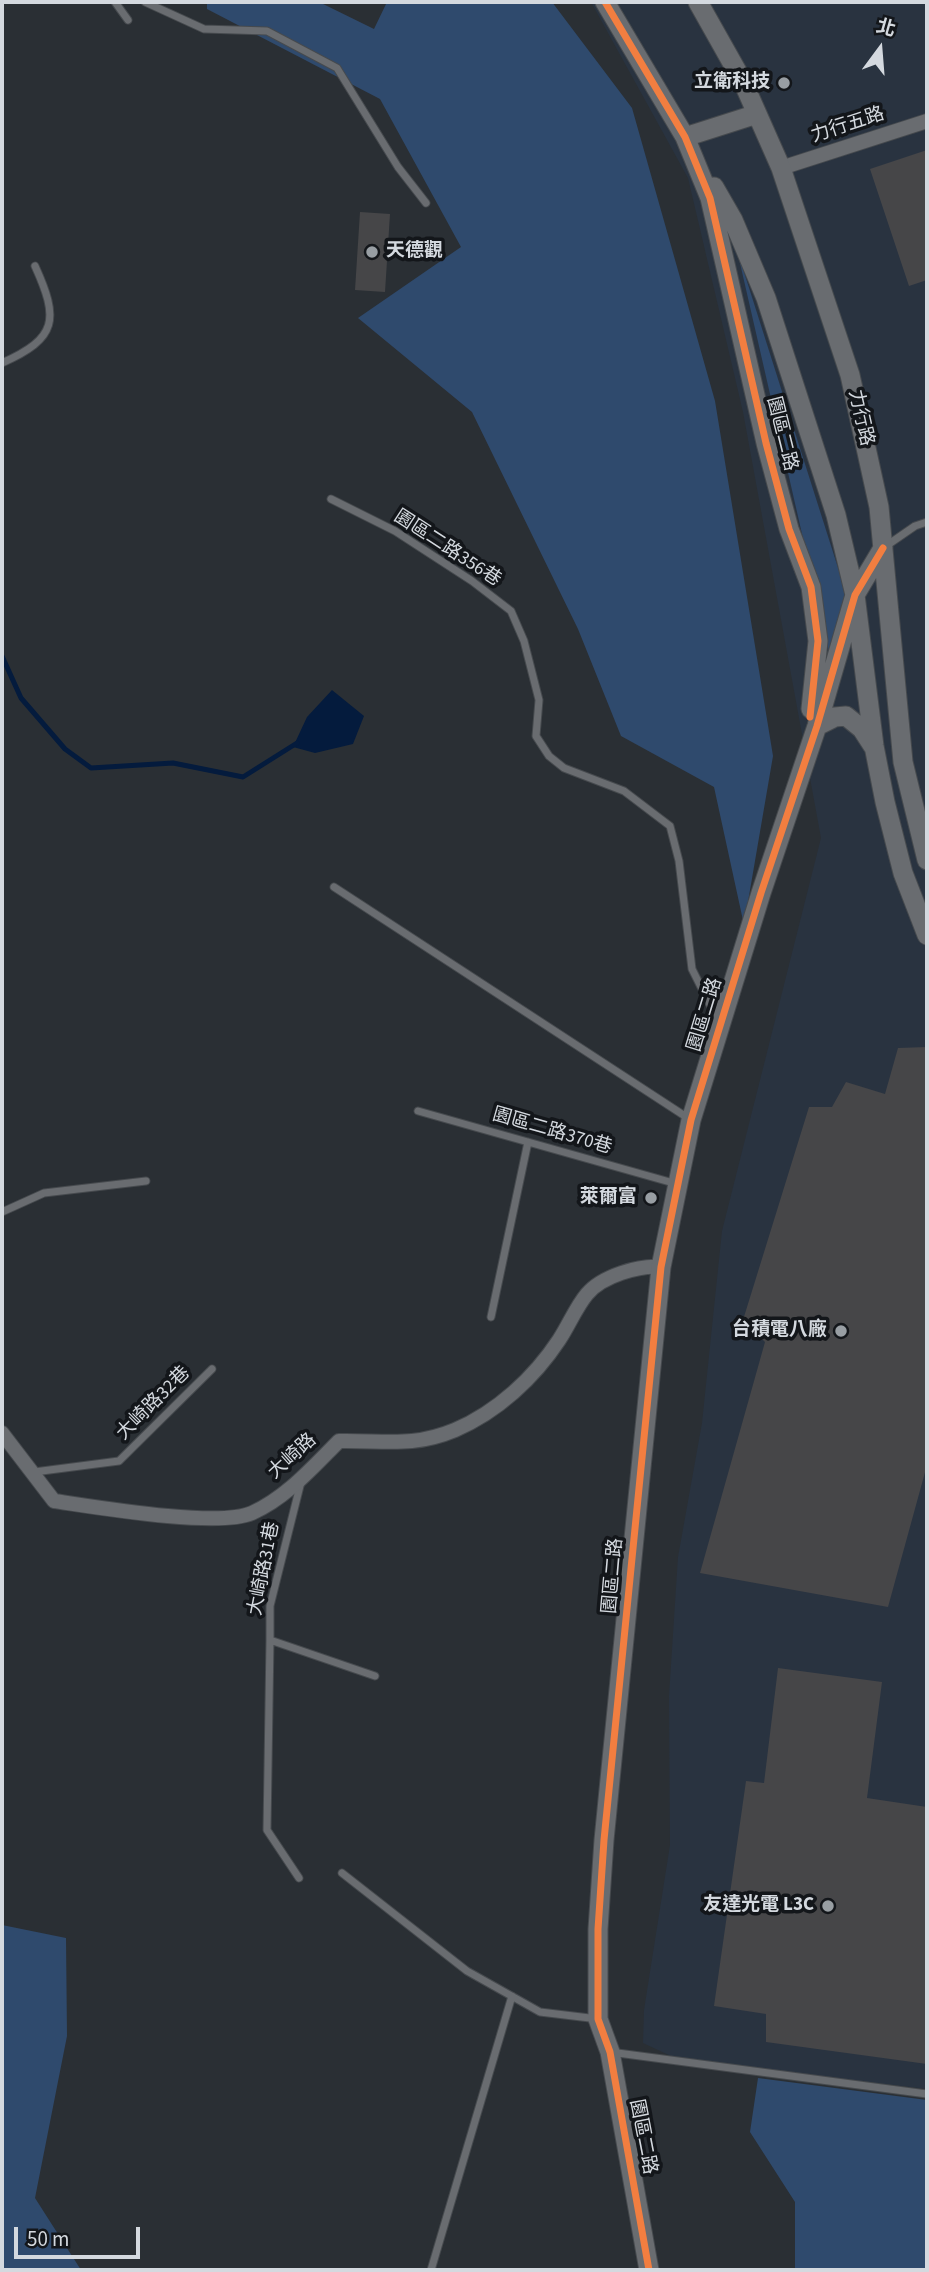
<!DOCTYPE html>
<meta charset="utf-8">
<style>
body{margin:0}
#map{position:relative;width:929px;height:2272px;overflow:hidden;background:#2a2f34;font-family:"Source Sans 3","Noto Sans TC",sans-serif}
canvas{display:block}
.frame{position:absolute;inset:0;border:4px solid #d4d9df;pointer-events:none}
.north{position:absolute;left:845px;top:14px;width:70px;height:70px;-webkit-text-stroke:5px #13161a;paint-order:stroke;rotate:16deg;font-size:19px;font-weight:700;line-height:28px;text-align:center;color:#d4d9df}
.north::after{content:'';display:block;margin:auto;width:24px;height:32px;background:#d4d9df;clip-path:polygon(50% 0,100% 100%,50% 72%,0 100%)}
.scale{position:absolute;left:14px;top:2227px;width:126px;height:32px;box-sizing:border-box;border:4px solid #d4d9df;border-top:0;padding-left:9px;font-size:21px;line-height:24px;white-space:nowrap;color:#d4d9df;-webkit-text-stroke:5px #13161a;paint-order:stroke}
</style>
<div id="map">
<canvas width="929" height="2272"></canvas>
<div class="frame"></div>
<div class="north">北</div>
<div class="scale">50 m</div>
</div>
<script>
const context = document.querySelector('canvas').getContext('2d');
context.lineJoin = 'round';
function fill(path, color) { context.fillStyle = color; context.fill(path, 'evenodd'); }
function trace(path, color, width, dash) { context.strokeStyle = color; context.lineWidth = width; context.lineCap = dash ? 'butt' : 'round'; context.setLineDash(dash || []); context.stroke(path); }
function drawText(font, color, halo, rows, align = 'center') {
  context.font = font + ' "Source Sans 3","Noto Sans TC",sans-serif'; context.lineWidth = 7; context.setLineDash([]); context.textBaseline = 'middle'; context.strokeStyle = halo; context.fillStyle = color; for (const [text, x, y, turn = 0] of rows) {
    context.save(); context.translate(x, y); context.rotate((+turn || 0) * Math.PI / 180); context.textAlign = isNaN(turn) ? turn : align; if (halo) context.strokeText(text, 0, 0); context.fillText(text, 0, 0); context.restore();
  }
}
const built = new Path2D(`
 M591,2H927V2089L780,2072L671,2056L643,2043L644,2010L670,1845L669,1696L678,1557L702,1423L722,1231L821,838L743,412L688,178Z`);
const green = new Path2D(`
 M207,2H319L374,29L387,2H552L632,108L715,401L773,756L744,925L714,787L621,736L578,629L472,412L358,318L461,247L380,99L207,9Z
 M737,250L846,593L830,656Z
 M2,1925L66,1938L67,2036L35,2198L81,2270H2Z
 M758,2078L927,2100V2270H795V2202L750,2132Z`);
const water = new Path2D(`
 M332,690L364,716L353,744L315,753L293,747L307,717Z`);
const stream = new Path2D(`
 M2,656L21,698L65,749L91,768L173,763L243,777L297,743`);
const building = new Path2D(`
 M927,150V280L909,286L870,169Z
 M360,212L390,214L385,292L355,290Z
 M927,1047V1465L888,1607L700,1573L765,1342L743,1320L809,1107H832L846,1082L885,1094L898,1048Z
 M778,1668L882,1682L867,1798L927,1807V2064L766,2042V2014L714,2006L746,1781L764,1783Z`);
const service = new Path2D(`
 M115,2L128,20
 M145,2L204,29L267,31L337,68L398,167L426,203
 M2,363C58,338 59,319 35,266
 M331,499L395,531L472,581L511,611L524,641L539,700L536,736L549,756L564,768L624,791L670,826L679,861L692,969L717,1019
 M886,546L915,526L927,522
 M334,887L691,1120
 M418,1111L677,1184
 M2,1212L44,1193L146,1181
 M491,1317L528,1142
 M34,1472L119,1461L212,1369
 M301,1482L270,1606V1640L375,1676
 M270,1640L267,1830L299,1878
 M342,1873L467,1971L540,2012L598,2019
 M610,2052L927,2094
 M431,2270L512,1996`);
const minor = new Path2D(`
 M781,168L927,121
 M2,1433L54,1501C95,1507 218,1528 252,1513C286,1498 313,1467 339,1441C383,1440 412,1448 455,1430C497,1412 534,1378 559,1340C569,1325 576,1307 587,1294C602,1276 639,1265 661,1267`);
const tertiary = new Path2D(`
 M605,2L685,137L710,198L766,443L789,529L811,587L818,641L811,709
 M698,2L743,82L781,168L850,375L879,507L903,762L927,860
 M685,137L757,114
 M714,187L733,220L766,298L836,515L855,595L874,746L885,802L903,873L927,935
 M817,726L835,717L846,716L862,729L873,746
 M649,2270L610,2052L598,2019V1929L604,1840L661,1267L691,1120L761,893L817,726L855,595L883,548`);
const cycleway = new Path2D(`
 M605,2L685,137L710,198L766,443L789,529L811,587L818,641L810,717
 M649,2270L610,2052L598,2019V1929L604,1840L661,1267L691,1120L761,893L817,726L855,595L883,548`);
const markers = [
 [784,83,7,"#989ea3"],
 [372,252,7,"#989ea3"],
 [651,1198,7,"#989ea3"],
 [841,1331,7,"#989ea3"],
 [828,1906,7,"#989ea3"]
];
const poiNames = [
 ["立衛科技",770,83],
 ["天德觀",386,252,"left"],
 ["萊爾富",637,1198],
 ["台積電八廠",827,1331],
 ["友達光電 L3C",814,1906]
];
const streetNames = [
 ["力行五路",848,126,-18],
 ["力行路",860,418,77],
 ["園區二路",781,434,76],
 ["園區二路356巷",447,549,33],
 ["園區二路",706,1015,-73],
 ["園區二路370巷",552,1132,16],
 ["大崎路32巷",154,1404,-45],
 ["大崎路",293,1457,-42],
 ["大崎路31巷",265,1569,-79],
 ["園區二路",614,1576,-85],
 ["園區二路",642,2137,79]
];
fill(built, '#293340');
fill(green, '#2f4a6d');
fill(water, '#041b3d');
trace(stream, '#041b3d', 5);
fill(building, '#464648');
trace(service, '#464a4e', 9);
trace(minor, '#464a4e', 16);
trace(tertiary, '#464a4e', 21);
trace(service, '#696c70', 7);
trace(minor, '#696c70', 14);
trace(tertiary, '#696c70', 19);
trace(cycleway, '#f27e40', 7);
for (const [x, y, r, color] of markers) { const dot = new Path2D(); dot.arc(x, y, r, 0, 2 * Math.PI); context.fillStyle = color; context.fill(dot); trace(dot, '#13161a', 2.5); }
drawText('bold 19px', '#d4d9df', '#13161a', poiNames, 'right');
drawText('19px', '#d4d9df', '#13161a', streetNames);
</script>
